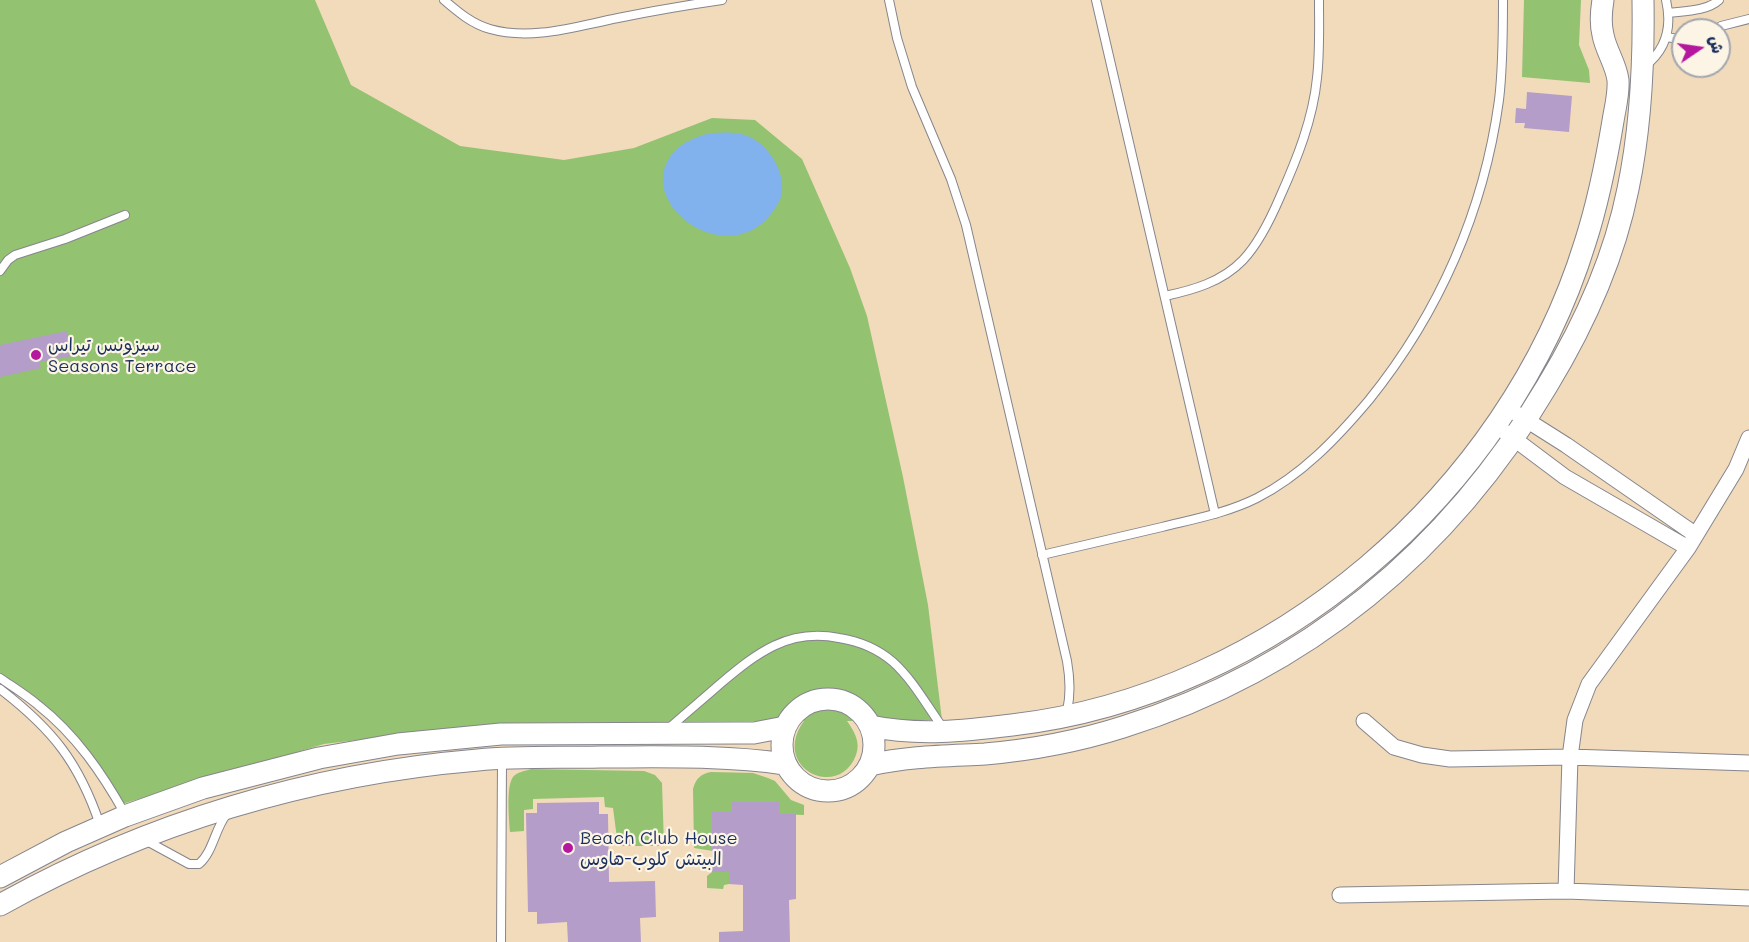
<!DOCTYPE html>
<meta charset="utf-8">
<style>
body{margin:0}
#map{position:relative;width:1749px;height:942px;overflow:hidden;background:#f1dbbb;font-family:Mali,"Playpen Sans Arabic",sans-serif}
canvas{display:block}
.north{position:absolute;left:1671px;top:18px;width:60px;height:60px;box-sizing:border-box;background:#fcf5e5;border:2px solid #a2a6af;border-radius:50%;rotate:77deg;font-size:16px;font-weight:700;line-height:24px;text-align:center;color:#1b2f5e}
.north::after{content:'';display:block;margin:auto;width:21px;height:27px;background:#b5179e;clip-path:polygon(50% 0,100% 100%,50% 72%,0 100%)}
</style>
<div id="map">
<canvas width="1749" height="942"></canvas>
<div class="north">ش</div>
</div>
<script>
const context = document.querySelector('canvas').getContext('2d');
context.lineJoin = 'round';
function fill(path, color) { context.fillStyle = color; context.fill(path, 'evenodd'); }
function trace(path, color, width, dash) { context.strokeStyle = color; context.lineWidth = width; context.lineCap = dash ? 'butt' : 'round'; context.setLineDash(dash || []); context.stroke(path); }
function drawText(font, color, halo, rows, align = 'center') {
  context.font = font + ' Mali,"Playpen Sans Arabic",sans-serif'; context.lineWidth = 4.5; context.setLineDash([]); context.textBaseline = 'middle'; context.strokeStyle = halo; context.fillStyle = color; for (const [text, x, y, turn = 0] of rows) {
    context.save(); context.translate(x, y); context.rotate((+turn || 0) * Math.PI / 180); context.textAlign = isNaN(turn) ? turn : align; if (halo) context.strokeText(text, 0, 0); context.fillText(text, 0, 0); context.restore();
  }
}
const green = new Path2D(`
 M0,0H315L351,85L460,146L564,160L634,148L712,118L755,120L802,159L850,268L867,316L903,477L928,605L942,720H921L925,726L893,721H847C854,731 861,742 856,755C839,801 770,768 804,721L503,723L324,744L122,804L46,708L0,673Z
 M1524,0H1581L1579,45L1589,70L1590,83L1522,77Z
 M531,769L644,771L655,775L662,783L664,846H618L613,808L605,807L604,797L533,799V809L524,810V831L510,832C509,819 506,786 513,777C517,772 525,771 531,769Z
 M711,772L753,773L768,778L775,781L791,800L804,805V815L779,814V802H732V812H712L713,851L694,848L693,789C696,778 701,774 711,772Z
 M712,872H729V884L724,885L723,889L707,888V876Z`);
const water = new Path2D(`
 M710,133C723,133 735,131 747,136C771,144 794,184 776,207C773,211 769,217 765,221C716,266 633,198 674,152C684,141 697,137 710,133Z`);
const building = new Path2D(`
 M1527,92L1572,96L1569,132L1524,128L1525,123H1515L1516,108L1526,109Z
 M67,331L72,356L39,362L41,368L0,377V345Z
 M599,802V814H608L609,882L655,881L656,917L640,918L641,942H568L567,922L537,924V912H528L526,813H537V803Z
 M732,802H779V814H796V899L789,900L790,942H719V932L743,931V885L729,884V872H712V812H732Z`);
const lane = new Path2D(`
 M444,0C458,12 472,24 490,29C532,41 577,26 618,18C652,11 687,5 722,0
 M889,0L897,38L912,87L951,179L966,225L1067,661C1070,678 1071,694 1067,711
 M1096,0L1215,514
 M1669,13C1685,11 1707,11 1719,0
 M1718,30L1721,26L1749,19
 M1667,37L1683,40
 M1645,66C1667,49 1672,26 1666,0
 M0,271L8,260L15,255L65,239L125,215
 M1165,296C1193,290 1222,282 1243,260C1259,243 1271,218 1280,197C1297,159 1313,119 1317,78C1320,52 1319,26 1319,0
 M1042,555C1082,546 1122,536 1162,527C1194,519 1227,513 1257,498C1302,475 1337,438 1369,400C1439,313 1484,211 1499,100C1503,67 1503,33 1503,0
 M0,678C13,687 26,695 38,705C76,735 102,773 125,814
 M0,689C52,729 79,762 100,825
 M668,729C685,714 703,699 720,684C757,653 788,628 839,638C858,641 878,649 893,662C913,680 927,706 943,728
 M145,840L189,864H199C213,852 215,829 226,815
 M501,942L502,760`);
const street = new Path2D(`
 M1517,414L1566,445L1696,535
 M1505,432L1565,477L1688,548
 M1364,721L1394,747L1422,755L1450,759L1570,757L1749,763
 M1566,891L1570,757L1575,720L1589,684L1688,548L1736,469L1749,438
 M1340,895L1566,891L1749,898`);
const secondary = new Path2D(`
 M782 745a46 46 0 1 1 92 0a46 46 0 1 1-92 0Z
 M870,726C918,736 964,731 1012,725C1272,695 1508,493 1585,243C1598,203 1606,163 1613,121C1615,108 1619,94 1618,80C1616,64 1606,51 1603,35C1600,23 1601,12 1603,0
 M870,765C908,756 946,756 985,754C1031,750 1079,741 1123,727C1306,670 1450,550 1547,386C1584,325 1614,259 1628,189C1641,127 1644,63 1643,0
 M0,877L66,842L125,816L203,788L319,758L398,744L501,734L739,733H754L785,727
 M0,905C147,823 310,774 478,760C518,756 559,758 600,757C662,757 724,755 785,764`);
const markers = [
 [36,355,6,"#b5179e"],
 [568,848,6,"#b5179e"]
];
const poiNames = [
 ["سيزونس تيراس",48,345],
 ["Seasons Terrace",48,366],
 ["Beach Club House",580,838],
 ["البيتش كلوب-هاوس",580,859]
];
fill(green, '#93c271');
fill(water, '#82b2ed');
fill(building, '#b49dc8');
trace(lane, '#86858c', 10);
trace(street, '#86858c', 17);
trace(secondary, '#86858c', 23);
trace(lane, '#fff', 8);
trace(street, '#fff', 15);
trace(secondary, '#fff', 21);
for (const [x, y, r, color] of markers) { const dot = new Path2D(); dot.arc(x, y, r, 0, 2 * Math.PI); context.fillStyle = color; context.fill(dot); trace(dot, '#fcf5e5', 2); }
drawText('18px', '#1b2f5e', '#fcf5e5', poiNames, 'left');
</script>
